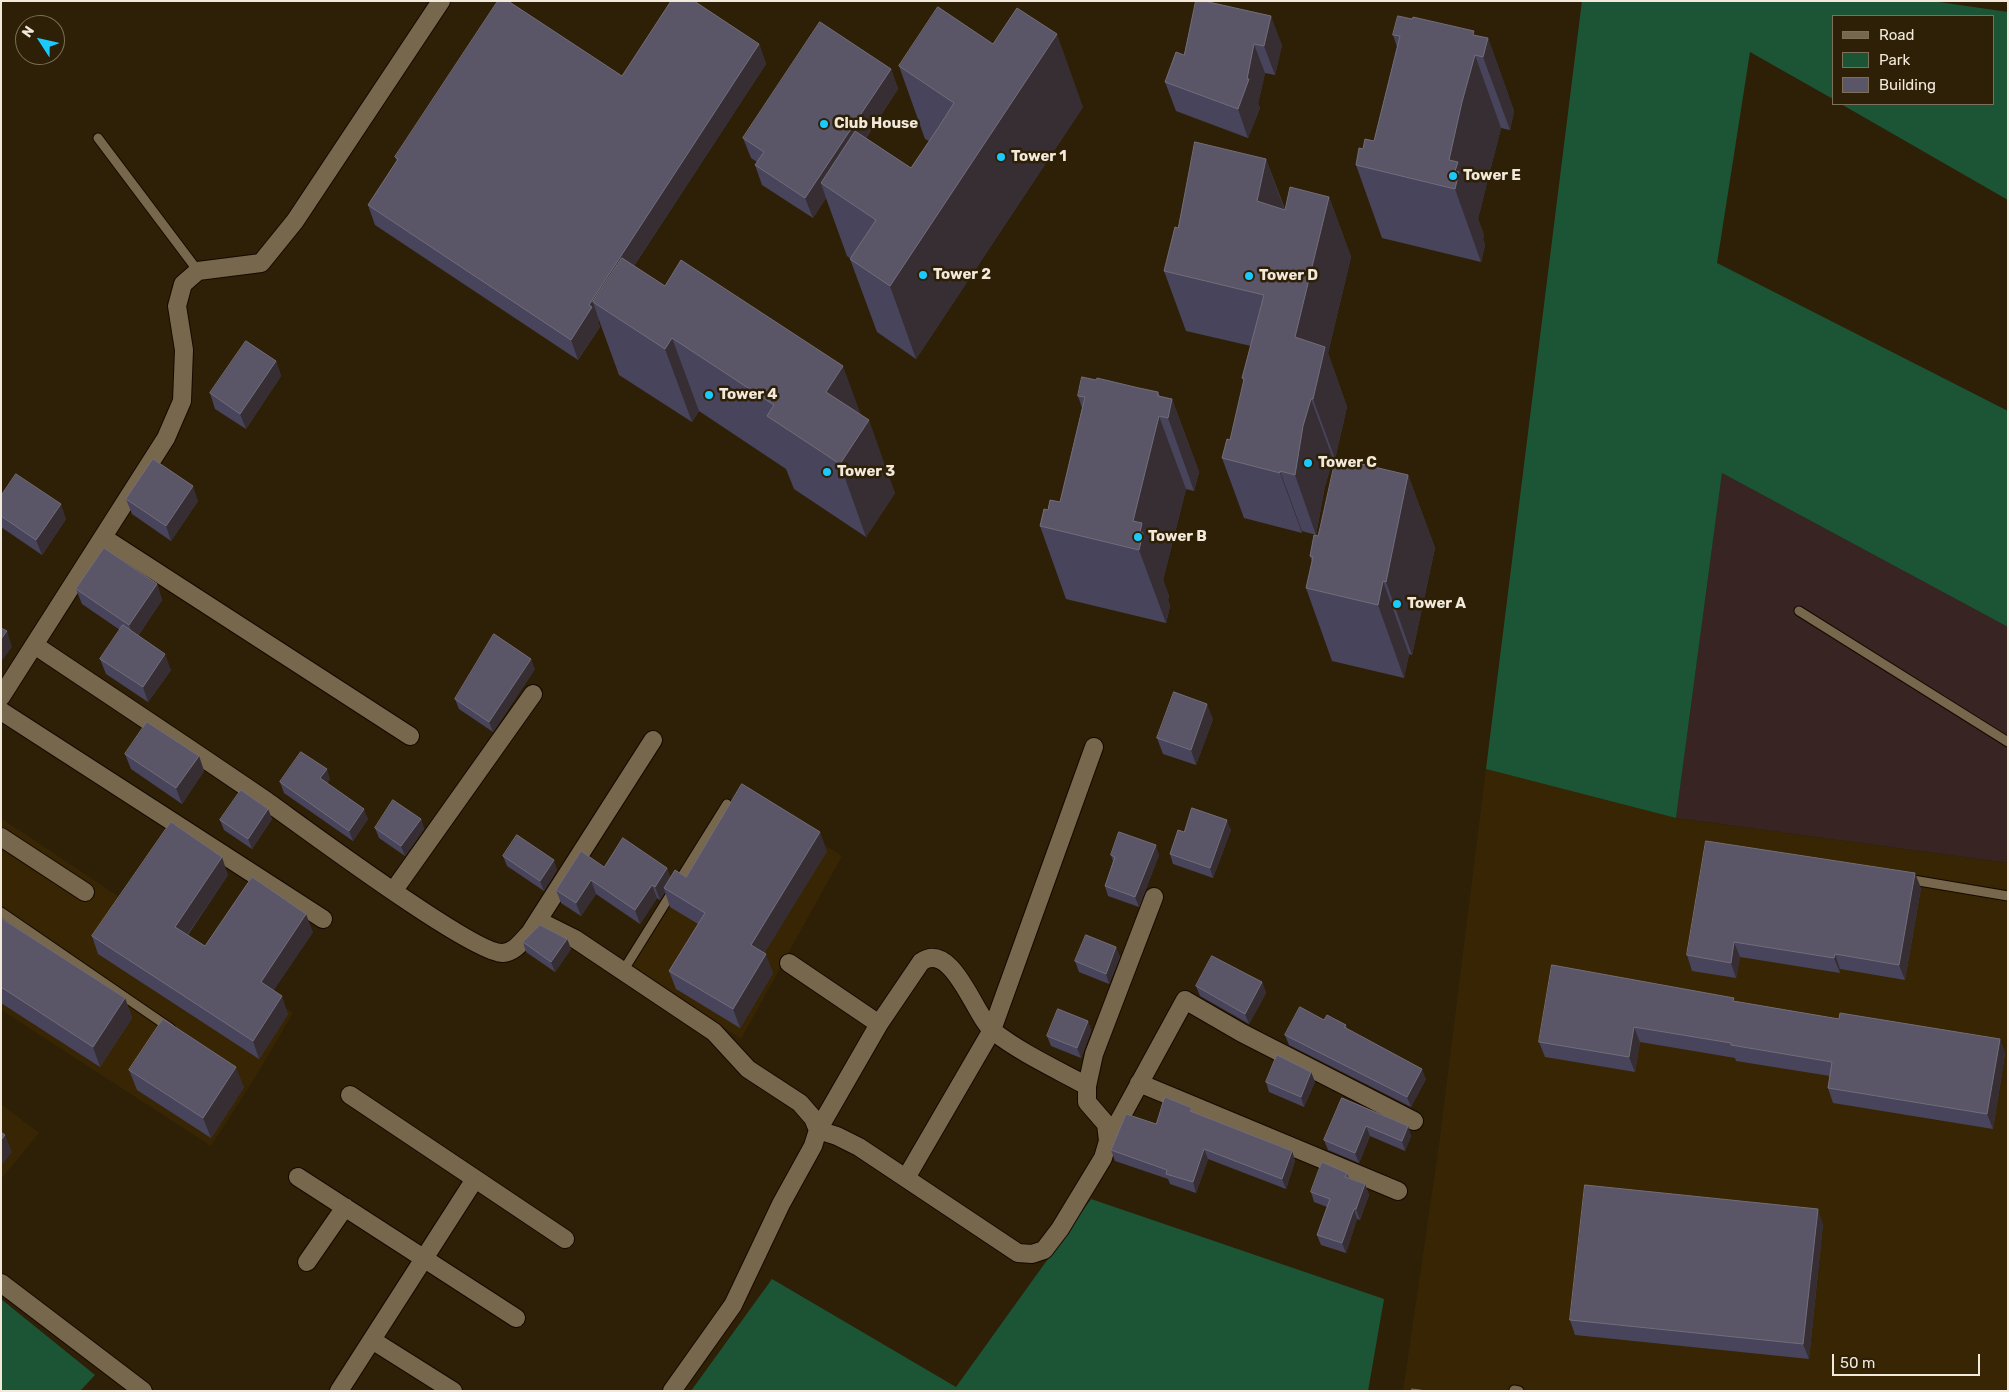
<!DOCTYPE html>
<style>
body{margin:0}
#map{position:relative;width:2009px;height:1392px;overflow:hidden;background:#2e2007;font-family:Rubik,sans-serif}
canvas{display:block}
.frame{position:absolute;inset:0;border:2px solid #f2e9da;pointer-events:none}
.legend{position:absolute;left:1832px;top:15px;width:162px;height:90px;box-sizing:border-box;background:#2e2007;border:1px solid #7c705b;margin:0;padding:6px 9px;list-style:none;font-size:15px;color:#f2e9da}
.legend li{display:flex;align-items:center;gap:10px;height:25px}
.legend b{width:25px;border:1px solid #7c705b}
.north{position:absolute;left:15px;top:15px;width:50px;height:50px;box-sizing:border-box;background:#2e2007;border:1px solid #7c705b;border-radius:50%;rotate:305deg;font-size:14px;font-weight:700;line-height:20px;text-align:center;color:#f2e9da}
.north::after{content:'';display:block;margin:auto;width:18px;height:22px;background:#1bcafc;clip-path:polygon(50% 0,100% 100%,50% 72%,0 100%)}
.scale{position:absolute;left:1832px;top:1354px;width:148px;height:22px;box-sizing:border-box;border:2px solid #f2e9da;border-top:0;padding-left:6px;font-size:15px;line-height:18px;white-space:nowrap;color:#f2e9da;-webkit-text-stroke:4px #2e2007;paint-order:stroke}
</style>
<div id="map">
<canvas width="2009" height="1392"></canvas>
<div class="frame"></div>
<ul class="legend">
<li><b style="height:6px;background:#77674d"></b>Road</li>
<li><b style="height:14px;background:#1c5535"></b>Park</li>
<li><b style="height:14px;background:#5a5668"></b>Building</li>
</ul>
<div class="north">N</div>
<div class="scale">50 m</div>
</div>
<script>
const context = document.querySelector('canvas').getContext('2d');
context.lineJoin = 'round';
function fill(path, color) { context.fillStyle = color; context.fill(path, 'evenodd'); }
function trace(path, color, width, dash) { context.strokeStyle = color; context.lineWidth = width; context.lineCap = dash ? 'butt' : 'round'; context.setLineDash(dash || []); context.stroke(path); }
function drawText(font, color, halo, rows, align = 'center') {
  context.font = font + ' Rubik,sans-serif'; context.lineWidth = 5; context.setLineDash([]); context.textBaseline = 'middle'; context.strokeStyle = halo; context.fillStyle = color; for (const [text, x, y, turn = 0] of rows) {
    context.save(); context.translate(x, y); context.rotate((+turn || 0) * Math.PI / 180); context.textAlign = isNaN(turn) ? turn : align; if (halo) context.strokeText(text, 0, 0); context.fillText(text, 0, 0); context.restore();
  }
}
const commercial = new Path2D(`
 M1722,473L2008,627V863L1676,818Z`);
const built = new Path2D(`
 M1486,769L1676,818L2008,863V1391H1403L1439,1145Z
 M743,794L842,856L741,1039L632,965Z
 M1,818L293,1013L256,1076L211,1146L1,1010Z
 M1,1104L39,1133L1,1179Z`);
const green = new Path2D(`
 M1582,1H1932L2008,12V200L1841,104H1993V16H1833V99L1750,52L1717,263L2008,411V627L1722,473L1676,818L1486,769Z
 M1091,1199L1384,1299L1368,1391H691L772,1279L956,1387Z
 M1,1299L95,1375L80,1391H1Z`);
const service = new Path2D(`
 M98,138L198,271
 M1799,611L2008,742
 M1907,879L2008,896
 M1,912L170,1028
 M623,971L727,804
 M1514,1390L1519,1391`);
const minor = new Path2D(`
 M104,538L410,736
 M36,646C112,697 189,748 265,800C299,824 474,955 503,953C522,951 527,927 545,924L575,939L714,1032L748,1069L800,1103L813,1118L818,1130
 M1,697L166,438L182,401L184,350L177,306L183,284L198,271L261,263L295,221L441,1
 M1,711L323,919
 M1,837L85,892
 M394,890L533,694
 M531,931L653,740
 M789,963L879,1024
 M1139,1083L1398,1191
 M350,1095L565,1239
 M818,1130L837,1136L859,1147L1018,1253L1032,1254L1044,1250L1060,1229L1103,1158L1108,1141L1106,1124L1087,1102V1086L1094,1054L1154,897
 M1108,1141L1185,1000L1242,1033L1414,1121
 M298,1177L516,1318
 M906,1178L992,1030L1094,747
 M307,1262L345,1207
 M1,1283L143,1391
 M372,1340L453,1391
 M339,1391L475,1179
 M672,1391L733,1305L781,1204L813,1146L818,1130L879,1024L921,962C953,940 975,1017 993,1031C1021,1053 1056,1069 1087,1086`);
const wall = new Path2D(`
 M1196,1L1282,45L1275,75L1265,73L1258,104L1260,108L1248,138L1176,111L1165,82L1184,55Z
 M1393,35H1475L1488,38L1514,111L1510,130L1501,128L1489,175L1478,219L1484,235L1483,239L1485,245L1481,262L1382,238L1356,165L1363,149L1374,141L1397,47Z
 M759,44L766,64L634,266L860,414L895,493L866,537L794,489L786,469L699,411L692,422L619,375L599,320L598,322L600,327L578,360L375,225L368,205L397,161L395,157L622,76Z
 M899,66L1083,107L916,359L877,332L850,259H851L847,256L826,198L813,218L762,185L755,165L757,162L751,158L743,138L891,69L898,89L866,138L911,168L929,141L925,139Z
 M1266,159L1285,209L1329,197L1351,257L1328,353L1347,407L1335,459H1333L1325,486L1316,535L1302,531V533L1244,518L1222,458L1230,440L1244,382L1242,378L1251,346L1186,331L1164,271L1178,228Z
 M276,361L281,376L246,429L215,409L210,393Z
 M1096,380L1158,392L1160,396L1172,399L1199,472L1194,491L1186,489L1163,580L1169,596L1168,600L1170,606L1166,623L1066,599L1040,526L1048,510L1060,502L1082,408L1078,396Z
 M1408,475L1435,548L1412,655L1409,654L1404,678L1332,661L1306,588L1312,562L1310,556L1318,536Z
 M1,496L66,519L42,555L1,527Z
 M126,499L198,501L171,541L132,514Z
 M157,584L162,600L138,636L171,670L148,702L106,674L100,659L120,630L82,604L76,589Z
 M535,669L493,732L459,709L455,699Z
 M1213,719L1196,765L1163,754L1157,738Z
 M125,754L199,756L204,771L182,804L131,769Z
 M330,779L327,783L368,819L353,841L284,793L280,782Z
 M268,809L272,819L252,849L224,830L220,820Z
 M421,819L424,829L405,856L379,838L375,828Z
 M1231,830L1213,878L1173,864L1170,854Z
 M827,851L764,953L773,973L740,1028L676,989L669,971L698,924L670,907L665,892L660,900L657,898L640,924L596,894L581,916L561,903L556,890L604,867L667,868L670,877H686Z
 M1111,855H1159L1139,907L1108,896L1105,886L1113,861Z
 M503,856L557,870L544,891L507,866Z
 M228,875L188,935L205,946L313,932L273,991L288,1014L259,1059L98,954L92,936Z
 M1921,888L1905,980L1840,969V973L1740,957L1736,978L1692,971L1687,955Z
 M1,918L125,998L132,1018L100,1067L1,1003Z
 M567,939L571,949L555,972L526,952L523,942Z
 M1116,947L1120,957L1109,984L1079,972L1075,961Z
 M1262,982L1266,993L1249,1024L1200,996L1196,986Z
 M1735,1001L1839,1019L2000,1039L2005,1054L1993,1129L1833,1103L1828,1088L1830,1076L1736,1061L1735,1058L1640,1042L1635,1072L1545,1057L1539,1042Z
 M1324,1020L1346,1025L1347,1029L1426,1079L1411,1107L1289,1045L1285,1035Z
 M1088,1021L1091,1031L1081,1058L1051,1046L1047,1036Z
 M129,1070L244,1087L211,1138L137,1090Z
 M1311,1072L1315,1082L1304,1107L1269,1092L1266,1082Z
 M1342,1098L1408,1126L1411,1136L1405,1151L1370,1136L1359,1163L1328,1150L1324,1140Z
 M1193,1113L1292,1151L1295,1161L1286,1189L1208,1159L1196,1193L1170,1184L1168,1179L1115,1161L1111,1150L1156,1124Z
 M1347,1173L1349,1178L1365,1184L1369,1195L1360,1220L1357,1219L1346,1253L1321,1245L1317,1235L1327,1207L1314,1202L1311,1192Z
 M1823,1224L1809,1359L1575,1335L1570,1320Z`);
const shadedWall = new Path2D(`
 M1271,16L1282,45L1275,75L1264,46Z
 M1057,34L1083,107L916,359L890,286Z
 M1488,38L1514,111L1510,130L1483,57Z
 M759,44L766,64L605,310L593,302L599,320L598,322L600,327L578,360L571,340L589,305Z
 M1254,44L1265,73L1258,104L1260,108L1248,138L1238,109L1247,79Z
 M1475,55L1501,128L1489,175L1478,219L1484,235L1483,239L1485,245L1481,262L1455,189L1449,160L1462,102Z
 M891,69L898,89L831,190L821,183L826,198L813,218L805,198Z
 M1266,159L1288,219L1257,201Z
 M1329,197L1351,257L1328,353L1347,407L1335,459L1313,399L1295,337Z
 M672,338L699,411L692,422L665,349Z
 M276,361L281,376L246,429L240,414Z
 M843,366L865,426L869,420L895,493L866,537L840,464L826,392Z
 M1172,399L1199,472L1194,491L1168,418Z
 M1311,399L1333,459L1325,486L1316,535L1295,475L1303,426Z
 M1159,416L1186,489L1163,580L1169,596L1168,600L1170,606L1166,623L1139,550L1133,521Z
 M1280,471L1302,531V533L1280,473Z
 M1408,475L1435,548L1412,655L1386,582Z
 M193,486L198,501L171,541L166,526Z
 M61,504L66,519L42,555L36,540Z
 M1383,581L1409,654L1404,678L1378,605Z
 M157,584L162,600L135,640L129,625Z
 M7,631L12,647L1,662V639Z
 M165,654L171,670L148,702L143,687Z
 M531,659L535,669L493,732L489,722Z
 M1207,704L1213,719L1196,765L1191,750Z
 M199,756L204,771L182,804L176,788Z
 M327,769L330,779L324,789L320,778Z
 M268,809L272,819L252,849L248,839Z
 M364,809L368,819L353,841L349,831Z
 M421,819L424,829L405,856L401,846Z
 M1227,820L1231,830L1213,878L1210,868Z
 M820,832L827,851L758,964L751,945Z
 M1156,845L1159,855L1139,907L1135,897Z
 M222,857L228,875L181,944L175,927Z
 M554,860L557,870L544,891L540,881Z
 M667,868L672,881L664,888L665,892L660,900L655,887Z
 M1915,873L1921,888L1905,980L1899,965Z
 M591,880L596,894L581,916L576,903Z
 M652,885L657,898L640,924L635,910Z
 M306,914L313,932L267,1000L261,982Z
 M567,939L571,949L555,972L551,962Z
 M1734,942L1740,957L1736,978L1731,963Z
 M1116,947L1120,957L1109,984L1106,974Z
 M766,954L773,973L740,1028L733,1009Z
 M1835,954L1840,969V973L1834,958Z
 M1262,982L1266,993L1249,1024L1245,1014Z
 M282,996L288,1014L259,1059L253,1041Z
 M125,998L132,1018L100,1067L93,1047Z
 M1088,1021L1091,1031L1081,1058L1077,1048Z
 M1634,1027L1640,1042L1635,1072L1629,1057Z
 M2000,1039L2005,1054L1993,1129L1987,1114Z
 M236,1067L244,1087L211,1138L203,1118Z
 M1422,1069L1426,1079L1411,1107L1407,1097Z
 M1311,1072L1315,1082L1304,1107L1301,1097Z
 M1366,1126L1370,1136L1359,1163L1355,1153Z
 M1408,1126L1411,1136L1405,1151L1402,1141Z
 M5,1135L12,1152L1,1166V1140Z
 M1204,1149L1208,1159L1196,1193L1193,1182Z
 M1292,1151L1295,1161L1286,1189L1282,1179Z
 M1365,1184L1369,1195L1360,1220L1356,1209Z
 M1354,1209L1357,1219L1346,1253L1342,1243Z
 M1818,1209L1823,1224L1809,1359L1803,1344Z`);
const building = new Path2D(`
 M498,1H508L622,76L671,1H694L759,44L589,305L592,307L571,340L368,205L398,159L395,157Z
 M1196,1H1204L1271,16L1264,46L1254,44L1247,79H1249L1238,109L1165,82L1176,52L1184,55Z
 M938,7L993,44L1017,8L1057,34L890,286L850,259L876,220L821,183L855,131L911,168L940,125L954,103L899,66Z
 M1398,16L1412,19L1413,17L1474,31L1473,35L1488,38L1483,57L1475,55L1462,102L1449,160L1458,162L1455,171L1459,172L1455,189L1356,165L1359,148L1363,149L1365,139L1374,141L1400,36L1393,35Z
 M820,22L891,69L805,198L755,165L764,152L743,138Z
 M1195,142L1266,159L1257,201L1285,210L1290,187L1329,197L1295,337L1325,347L1313,399H1311L1303,426L1295,475L1280,471V473L1222,458L1227,439L1230,440L1244,379L1242,378L1264,295L1164,271L1175,227L1178,228Z
 M622,258L665,286L681,260L843,366L826,392L869,420L840,464L767,416L774,405L672,338L665,349L593,302Z
 M246,341L276,361L240,414L210,393Z
 M1082,377L1096,380L1097,378L1139,388L1158,392V396L1172,399L1168,418L1159,416L1133,521L1142,523L1140,532L1143,533L1139,550L1040,526L1044,509L1048,510L1050,500L1060,502L1085,397L1078,396Z
 M1336,458L1408,475L1386,582L1383,581L1378,605L1306,588L1313,557L1310,556L1314,535L1318,536L1320,528Z
 M153,459L193,486L166,526L126,499Z
 M16,474L61,504L36,540L1,516V496Z
 M104,548L157,584L129,625L76,589Z
 M123,625L165,654L143,687L100,659Z
 M1,628L7,631L1,639Z
 M494,634L531,659L489,722L455,699Z
 M1174,692L1207,704L1191,750L1157,738Z
 M147,722L199,756L176,788L125,754Z
 M301,752L327,769L320,778L364,809L349,831L280,782Z
 M742,784L820,832L751,945L766,954L733,1009L669,971L705,913L664,888L675,870L686,877Z
 M241,790L268,809L248,839L220,820Z
 M393,800L421,819L401,846L375,828Z
 M1192,808L1227,820L1210,868L1170,854L1178,830L1184,832Z
 M171,822L222,857L175,927L205,946L252,877L306,914L261,982L282,996L253,1041L92,936Z
 M1119,832L1156,845L1135,897L1105,886L1115,857L1111,855Z
 M517,835L554,860L540,881L503,856Z
 M623,838L667,868L655,887L652,885L635,910L591,880L576,903L556,890L581,851L604,867Z
 M1706,841L1915,873L1899,965L1835,954L1834,958L1734,942L1731,963L1687,955Z
 M1,918L125,998L93,1047L1,987Z
 M540,925L567,939L551,962L523,942Z
 M1086,935L1116,947L1106,974L1075,961Z
 M1212,956L1262,982L1245,1014L1196,986Z
 M1552,965L1734,998L1733,1001L1839,1019L1840,1013L2000,1039L1987,1114L1828,1088L1832,1062L1731,1045V1043L1634,1027L1629,1057L1539,1042Z
 M1300,1007L1324,1020L1327,1015L1346,1025L1344,1027L1422,1069L1407,1097L1285,1035Z
 M1058,1009L1088,1021L1077,1048L1047,1036Z
 M163,1019L236,1067L203,1118L129,1070Z
 M1277,1055L1311,1072L1301,1097L1266,1082Z
 M1165,1097L1192,1108L1190,1111L1292,1151L1282,1179L1204,1149L1193,1182L1166,1174L1167,1170L1111,1150L1126,1114L1156,1124Z
 M1342,1098L1408,1126L1402,1141L1366,1126L1355,1153L1324,1140Z
 M1,1132L5,1135L1,1140Z
 M1322,1162L1347,1173L1345,1177L1365,1184L1356,1209H1354L1342,1243L1317,1235L1330,1199L1311,1192Z
 M1585,1185L1818,1209L1803,1344L1570,1320Z
 M1412,1389L1427,1391H1412Z`);
const markers = [
 [824,124,5,"#1bcafc"],
 [1001,157,5,"#1bcafc"],
 [1453,176,5,"#1bcafc"],
 [923,275,5,"#1bcafc"],
 [1249,276,5,"#1bcafc"],
 [709,395,5,"#1bcafc"],
 [1308,463,5,"#1bcafc"],
 [827,472,5,"#1bcafc"],
 [1138,537,5,"#1bcafc"],
 [1397,604,5,"#1bcafc"]
];
const poiNames = [
 ["Club House",834,124],
 ["Tower 1",1011,157],
 ["Tower E",1463,176],
 ["Tower 2",933,275],
 ["Tower D",1259,276],
 ["Tower 4",719,395],
 ["Tower C",1318,463],
 ["Tower 3",837,472],
 ["Tower B",1148,537],
 ["Tower A",1407,604]
];
fill(commercial, '#372423');
fill(built, '#372504');
fill(green, '#1c5535');
trace(service, '#160900', 11);
trace(minor, '#160900', 20);
trace(service, '#77674d', 9);
trace(minor, '#77674d', 18);
fill(wall, '#48445b');
fill(shadedWall, '#362e33');
fill(building, '#5a5668');
trace(building, '#726d7a', 1);
for (const [x, y, r, color] of markers) { const dot = new Path2D(); dot.arc(x, y, r, 0, 2 * Math.PI); context.fillStyle = color; context.fill(dot); trace(dot, '#2e2007', 2); }
drawText('bold 15px', '#f2e9da', '#2e2007', poiNames, 'left');
</script>
